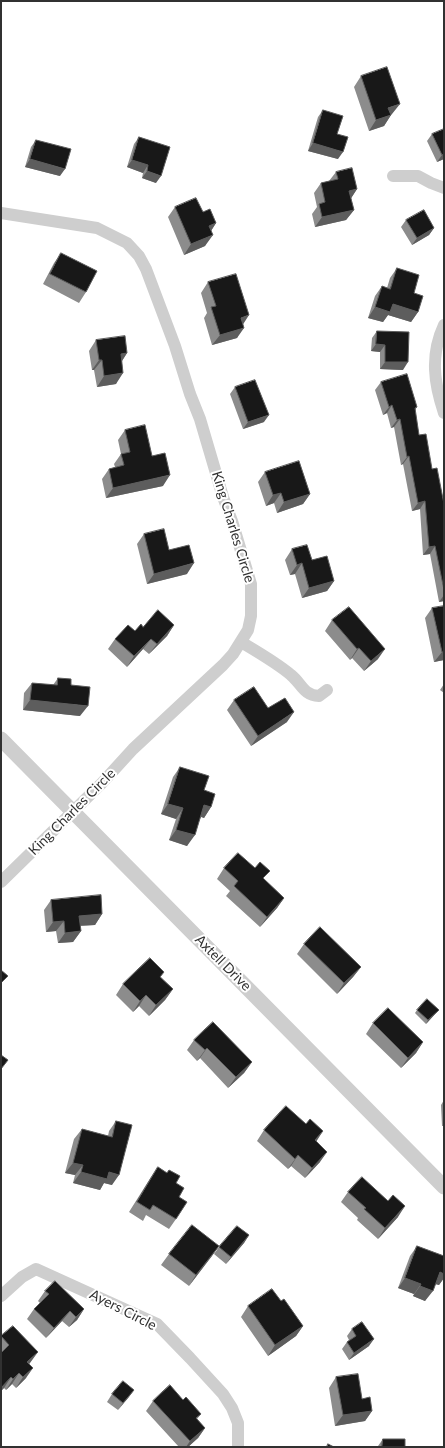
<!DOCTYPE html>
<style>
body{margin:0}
#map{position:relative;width:445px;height:1448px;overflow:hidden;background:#fff;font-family:Lato,sans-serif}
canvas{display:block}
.frame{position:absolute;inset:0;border:2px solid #313131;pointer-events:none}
</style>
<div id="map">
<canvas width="445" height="1448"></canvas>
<div class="frame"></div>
</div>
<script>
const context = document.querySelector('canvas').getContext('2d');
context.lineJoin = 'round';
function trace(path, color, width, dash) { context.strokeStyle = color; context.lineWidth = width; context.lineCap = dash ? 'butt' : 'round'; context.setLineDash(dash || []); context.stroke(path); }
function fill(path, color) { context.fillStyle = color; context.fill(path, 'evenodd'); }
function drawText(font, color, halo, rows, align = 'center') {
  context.font = font + ' Lato,sans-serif'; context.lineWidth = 4; context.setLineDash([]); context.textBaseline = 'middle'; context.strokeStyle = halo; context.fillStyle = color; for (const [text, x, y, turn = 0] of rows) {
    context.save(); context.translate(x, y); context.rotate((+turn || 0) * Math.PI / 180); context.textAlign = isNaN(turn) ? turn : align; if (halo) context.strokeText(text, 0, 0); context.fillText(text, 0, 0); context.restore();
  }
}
const minor = new Path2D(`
 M393,176H418L431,183L444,188
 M1,213L97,228L127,243L139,256L146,269L175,346L190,394L200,419L223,497L232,521L251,584V616L248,630L233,654L223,665L133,749L102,783L1,882
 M444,325C430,355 434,383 444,413
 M241,642C256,651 277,663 291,675C302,684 303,695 319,696L327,690
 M1,1296L22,1277L36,1269L157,1324L190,1358L223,1394L232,1408L238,1423V1447`);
const tertiary = new Path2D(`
 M1,739L444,1187`);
const wall = new Path2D(`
 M361,76L392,114L391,115L384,126L369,131L354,87Z
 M323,110L337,134L338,159L308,151L318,117Z
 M432,134L444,159L437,162L427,141Z
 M139,137L156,183L142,178L143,173L127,167L134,144Z
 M36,140L60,176L25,167L31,147Z
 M336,172L357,189L351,198L354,210L346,220L315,227L312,214L317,207L314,193L321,183L329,181Z
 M175,207L203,212L216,223L211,231L205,246L184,255L168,217Z
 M406,220L434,228L429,235L412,245L401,227Z
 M61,253L86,292L79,303L43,284L54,263Z
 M397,268L414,293L418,312L411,322L388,315L383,322L368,318L375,296L382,286L387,288L390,278Z
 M208,282L243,324L237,338L212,345L204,318L207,313L201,293Z
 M377,331L403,370L380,369V352L371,351L372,338Z
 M96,340L127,353L122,361L116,384L97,387L94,370H92L89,351Z
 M381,382L417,407L415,410L419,435L432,469L444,504V601L439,602L430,554L423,555L420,509L412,511L403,464L401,465L394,427L391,428L387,413L383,415L375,390Z
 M235,387L264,422L243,429L230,394Z
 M125,430L152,456L163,486L106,498L102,479L109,469L115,467L114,464L121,454L118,440Z
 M265,472L310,494L303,504L277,513L274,503L266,506L258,482Z
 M144,534L169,550L187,574L147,584L137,544Z
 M292,549L312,560L334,581L327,591L302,598L295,574L290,575L285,560Z
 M432,608L444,660L434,662L425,618Z
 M332,620L378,659L364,671L352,658L350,660L325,631Z
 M174,625L167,636L149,654L143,649L127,667L108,649L115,639L143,627Z
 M58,678L80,716L23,710L24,693L32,683L53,685Z
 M444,684V693L440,690Z
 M234,700L268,708L287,722L251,746L227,710Z
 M180,767L204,790L211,807L204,818L201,817L187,846L169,840L176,819L161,814L173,777Z
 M224,868L264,879L284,898L277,908L260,927L226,896L230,891L217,879Z
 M51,900L102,914L95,925L80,926L81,931L73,942L58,943L56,931L46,932L44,910Z
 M304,944L361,967L353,977L337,994L297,954Z
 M161,977L173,989L165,1000L149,1016L139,1006L133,1012L116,995L123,984Z
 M417,1010H439L436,1013L426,1024L415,1013Z
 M373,1023L423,1042L416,1053L401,1068L366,1034Z
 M194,1040L252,1062L244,1073L228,1088L200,1058L197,1061L187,1050Z
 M444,1100V1126H442L441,1105Z
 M116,1121L112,1185L104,1183L100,1190L73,1183L75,1175L65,1173L74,1139L82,1129L108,1136L109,1131Z
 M264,1130L316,1142L320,1162L305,1178L291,1166L288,1169L257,1141Z
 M158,1167L167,1173L169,1170L176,1183L179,1197L176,1219L169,1229L146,1215L143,1221L129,1212L151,1177Z
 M348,1192L398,1217L378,1239L357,1220L358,1218L341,1202Z
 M249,1235L244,1243L226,1264L214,1254L219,1247Z
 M219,1246L189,1286L161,1265L169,1254Z
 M417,1246L444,1256V1278L439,1285L435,1284L425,1301L413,1296L414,1294L398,1288L410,1256Z
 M45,1291L84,1309L77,1320L69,1327L62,1321L46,1338L27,1319L34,1309L40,1303L38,1301Z
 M281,1301L303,1326L296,1336L268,1356L241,1317L248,1306Z
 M352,1329L369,1346L349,1360L342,1349L347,1342L349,1340L347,1336Z
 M1,1336L30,1363L29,1364L26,1378L16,1388L12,1384L6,1390L4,1388L1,1391Z
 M336,1377L362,1399L372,1411L365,1421L335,1426L329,1388Z
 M134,1390L118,1410L107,1402L112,1394Z
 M183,1400L201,1414L197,1419L205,1428L198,1438L188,1447H179L146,1411L153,1401Z
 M383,1439L405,1447H378V1446Z`);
const shadedWall = new Path2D(`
 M400,104L392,114L381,118L388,108Z
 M391,115L384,126L369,131L376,120Z
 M313,143L343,152L338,159L308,151Z
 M444,154V159L437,162L442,155Z
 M30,159L65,169L60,176L25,167Z
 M132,160L148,165L143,173L127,167Z
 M147,171L161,176L156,183L142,178Z
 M357,189L350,200L349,191Z
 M354,210L346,220L315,227L322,217Z
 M216,223L209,234V226Z
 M434,228L429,235L412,245L417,238Z
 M213,235L205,246L184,255L191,244Z
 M393,304L418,312L411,322L388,315L383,322L368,318L375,307Z
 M249,315L242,326L241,318Z
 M244,328L237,338L212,345L220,335Z
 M376,344L385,345L380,352L371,351Z
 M127,353L120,364L121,354Z
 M99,360H102L94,370H92Z
 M385,362H408L403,370L380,369Z
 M123,373L116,384L97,387L104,376Z
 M392,405L387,413L383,415L389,407Z
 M269,415L264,422L243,429L248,422Z
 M400,419L394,427L391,428L397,420Z
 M409,456L403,464L401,465L407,457Z
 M170,475L163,486L106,498L113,488Z
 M281,493L274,503L266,506L273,495Z
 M310,494L303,504L277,513L284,502Z
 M425,501L420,509L412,511L418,503Z
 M435,546L430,554L423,555L429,547Z
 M194,563L187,574L147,584L154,574Z
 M302,563L295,574L290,575L297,565Z
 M334,581L327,591L302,598L309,588Z
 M444,595V601L439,602Z
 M174,625L167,636L149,654L157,644Z
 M151,639L143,649L127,667L134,656Z
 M359,648L352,658L350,660L357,649Z
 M385,649L378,659L364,671L371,661Z
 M442,652H444V660L434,662Z
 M30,700L88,706L80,716L23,710Z
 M294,712L287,722L251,746L258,736Z
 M168,804L183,808L176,819L161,814Z
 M204,805L211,807L204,818L197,815Z
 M176,830L195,835L187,846L169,840Z
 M284,898L277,908L260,927L267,917Z
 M102,914L95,925L72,926L79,916Z
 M64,921L56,931L46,932L53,922Z
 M81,931L73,942L58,943L65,933Z
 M361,967L353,977L337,994L344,983Z
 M173,989L165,1000L149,1016L156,1005Z
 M146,995L139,1006L133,1012L140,1001Z
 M439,1010L436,1013L426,1024L428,1020Z
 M423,1042L416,1053L401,1068L408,1058Z
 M207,1048L200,1058L197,1061L205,1050Z
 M252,1062L244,1073L228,1088L236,1077Z
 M323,1131L316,1142L315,1140Z
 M327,1152L320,1162L305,1178L312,1168Z
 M298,1155L291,1166L288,1169L295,1159Z
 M73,1163L83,1165L75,1175L65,1173Z
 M81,1172H109L119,1175L112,1185L104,1183L100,1190L73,1183Z
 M405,1206L398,1217L378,1239L385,1228Z
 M249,1235L244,1243L226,1264L231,1257Z
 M219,1246L212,1256L189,1286L196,1275Z
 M440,1272L444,1274V1278L439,1285L432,1283Z
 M405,1278L421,1284L414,1294L398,1288Z
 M420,1286L433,1291L425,1301L413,1296Z
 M84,1309L77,1320L69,1327L76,1317Z
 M70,1311L62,1321L46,1338L54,1328Z
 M303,1326L296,1336L268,1356L275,1345Z
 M374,1339L369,1346L349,1360L354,1353Z
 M38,1352L30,1363L20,1372L27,1362Z
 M33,1368L26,1378L16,1388L23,1377Z
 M19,1373L12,1384L6,1390L13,1379Z
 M11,1377L4,1388L1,1391V1388Z
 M134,1390L129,1397L118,1410L123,1403Z
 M372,1411L365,1421L335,1426L343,1415Z
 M205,1428L198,1438L188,1447H186L190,1441Z`);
const building = new Path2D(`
 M387,67L400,104L388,108L391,115L376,120L361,76Z
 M323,110L343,116L337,134L348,137L343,152L313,143Z
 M444,129V154L442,155L432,134Z
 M139,137L170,147L161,176L147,171L148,165L132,160Z
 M36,140L71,149L65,169L30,159Z
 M352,168L357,189L349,191L354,210L322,217L319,204L325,202L321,183L338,179L336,172Z
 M196,198L203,212L210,209L216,223L209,226L213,235L191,244L175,207Z
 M424,210L434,228L417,238L406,220Z
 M61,253L97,271L86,292L50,274Z
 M397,268L419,275L414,293L423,296L418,312L393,304L390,312L375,307L382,286L390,289Z
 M236,274L249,315L241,318L244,328L220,335L211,307L216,306L208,282Z
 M377,331L409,332L408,362H385V345L376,344Z
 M125,336L127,353L121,354L123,373L104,376L102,360H99L96,340Z
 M407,374L417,407L415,408L419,435L426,434L432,469L437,468L444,504V590L435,546L429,547L425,501L418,503L409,456L407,457L400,419L397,420L392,405L389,407L381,382Z
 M255,380L269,415L248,422L235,387Z
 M145,425L152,456L165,453L170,475L113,488L109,469L124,465L121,454L130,452L125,430Z
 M299,461L310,494L284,502L281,493L273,495L265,472Z
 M164,529L169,550L189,545L194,563L154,574L144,534Z
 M307,545L312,560L327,556L334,581L309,588L302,563L297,565L292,549Z
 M444,606V652H442L432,608Z
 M349,607L385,649L371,661L359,648L357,649L332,620Z
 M158,610L174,625L157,644L151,639L134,656L115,639L128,625L135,631L141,624L143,627Z
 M58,678L71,679V685L90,687L88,706L30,700L32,683L57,685Z
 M254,687L268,708L285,698L294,712L258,736L234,700Z
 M180,767L209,776L204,790L215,794L211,807L204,805L195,835L176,830L183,808L168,804Z
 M238,853L255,868L260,862L270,871L263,878L284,898L267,917L234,886L238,881L224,868Z
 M101,895L102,914L79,916L81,931L65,933L64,921L53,922L51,900Z
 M320,927L361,967L344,983L304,944Z
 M150,958L164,972L160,977L173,989L156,1005L146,995L140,1001L123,984Z
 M1,970L8,976L1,983Z
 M427,999L439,1010L428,1020L417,1010Z
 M388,1008L423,1042L408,1058L373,1023Z
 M213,1022L252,1062L236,1077L207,1048L205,1050L194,1040Z
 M1,1055L8,1060L1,1069Z
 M286,1106L306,1124L310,1119L323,1131L315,1140L327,1152L312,1168L298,1155L295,1159L264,1130Z
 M116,1121L132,1125L119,1175L109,1172L107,1179L81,1172L83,1165L73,1163L82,1129L112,1137Z
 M158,1167L167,1173L169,1170L180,1176L176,1183L184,1188L179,1197L187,1202L176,1219L153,1205L150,1210L137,1202Z
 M362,1177L388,1201L393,1195L405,1206L385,1228L364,1209L366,1208L348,1192Z
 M192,1225L219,1246L196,1275L169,1254Z
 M237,1226L249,1235L231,1257L219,1247Z
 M417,1246L444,1256V1274L440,1272L433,1291L420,1286L421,1284L405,1278Z
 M55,1281L84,1309L76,1317L70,1311L54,1328L34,1309L49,1294L45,1291Z
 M272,1289L281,1301L284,1299L303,1326L275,1345L248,1306Z
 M362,1322L374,1339L354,1353L347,1342L356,1336L352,1329Z
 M13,1326L38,1352L27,1362L33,1368L23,1377L19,1373L13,1379L11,1377L1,1388V1353L9,1345L1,1336Z
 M358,1374L362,1399L370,1397L372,1411L343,1415L336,1377Z
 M123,1381L134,1390L123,1403L112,1394Z
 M170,1385L183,1400L186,1397L201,1414L196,1418L205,1428L190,1441L153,1401Z
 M383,1439H405V1447H382Z
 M328,1444L334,1447H327Z`);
const streetNames = [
 ["King Charles Circle",233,527,73],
 ["King Charles Circle",72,812,-45],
 ["Axtell Drive",223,963,45],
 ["Ayers Circle",123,1310,27]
];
trace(minor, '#cecece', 12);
trace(tertiary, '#cecece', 15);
fill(wall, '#8c8c8c');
fill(shadedWall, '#5d5d5d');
fill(building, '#181818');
trace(building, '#5d5d5d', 1);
drawText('14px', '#313131', '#fff', streetNames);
</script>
